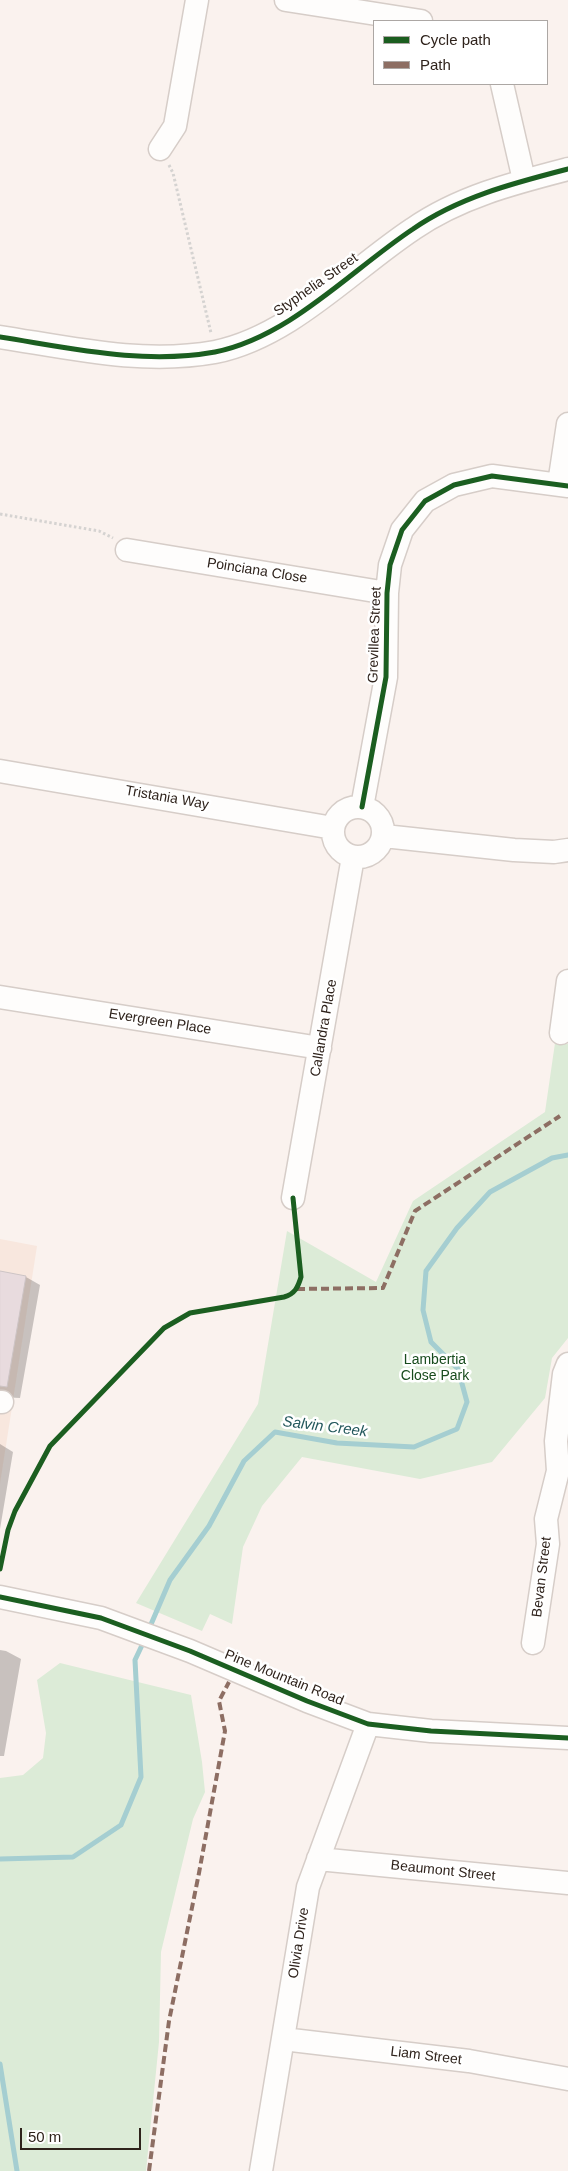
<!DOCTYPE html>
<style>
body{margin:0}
#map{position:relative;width:568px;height:2171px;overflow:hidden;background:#faf2ee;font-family:Helvetica,sans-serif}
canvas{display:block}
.legend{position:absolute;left:373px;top:20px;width:175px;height:65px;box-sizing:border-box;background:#fff;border:1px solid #aca7a4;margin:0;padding:6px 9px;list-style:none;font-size:15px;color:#2f231c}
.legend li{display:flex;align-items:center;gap:10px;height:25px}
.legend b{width:25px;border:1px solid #aca7a4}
.scale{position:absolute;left:20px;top:2128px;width:121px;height:22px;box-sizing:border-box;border:2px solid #2f231c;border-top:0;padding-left:6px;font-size:15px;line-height:18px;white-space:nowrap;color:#2f231c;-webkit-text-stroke:4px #fff;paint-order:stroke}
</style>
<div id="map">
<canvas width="568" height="2171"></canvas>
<ul class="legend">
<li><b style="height:6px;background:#1b5e20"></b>Cycle path</li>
<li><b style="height:6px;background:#8d6e63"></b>Path</li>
</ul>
<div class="scale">50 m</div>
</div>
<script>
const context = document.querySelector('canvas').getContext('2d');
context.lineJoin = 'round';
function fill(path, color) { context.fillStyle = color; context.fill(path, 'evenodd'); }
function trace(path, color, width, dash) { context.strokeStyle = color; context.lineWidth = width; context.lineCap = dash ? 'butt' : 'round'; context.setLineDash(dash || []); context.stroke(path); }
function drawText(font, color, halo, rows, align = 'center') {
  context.font = font + ' Helvetica,sans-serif'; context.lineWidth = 5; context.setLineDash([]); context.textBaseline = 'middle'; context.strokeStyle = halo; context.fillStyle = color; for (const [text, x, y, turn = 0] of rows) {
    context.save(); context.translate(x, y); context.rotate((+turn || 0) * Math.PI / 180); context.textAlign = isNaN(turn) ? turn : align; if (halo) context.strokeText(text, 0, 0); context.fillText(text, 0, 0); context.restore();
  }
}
const built = new Path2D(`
 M0,1239L37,1246L0,1484Z`);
const green = new Path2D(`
 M555,1043L568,1044V1338L552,1358L545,1398L492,1462L420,1479L302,1457L262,1506L243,1547L232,1624L210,1614L202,1631L136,1603L258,1404L287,1231L376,1282L413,1201L545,1112Z
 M60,1663L191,1695L202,1762L205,1792L193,1819L161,1952L159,2042L146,2171H0V1778L23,1775L43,1758L46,1733L37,1680Z`);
const shadow = new Path2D(`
 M0,1272L26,1277L40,1285L20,1398L0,1397Z
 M0,1444L13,1452L0,1529Z
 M0,1650L6,1651L21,1659L4,1756H0Z`);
const stream = new Path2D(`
 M149,1629L170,1580L209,1526L244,1461L275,1432L337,1443L414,1447L457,1429L467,1402L458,1369L431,1342L423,1310L426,1271L457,1228L490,1192L552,1158L568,1155
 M0,1859L73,1857L121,1825L141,1777L135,1660L144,1641
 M0,2064L17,2171`);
const building = new Path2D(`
 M0,1271L26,1276L7,1387L0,1386Z`);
const path = new Path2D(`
 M169,165L173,173L211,333
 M0,514L99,531L113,538`);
const minor = new Path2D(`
 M286,0L421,21
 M502,84L524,180
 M160,149L175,126L197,0
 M0,337C71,348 143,365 215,352C290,337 351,270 413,229C459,197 514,183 568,169
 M559,484L568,424
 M127,550L387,593
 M0,771L333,828
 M333 832a25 25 0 1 1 50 0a25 25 0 1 1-50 0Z
 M362,807L386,677L387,593L390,565L402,530L425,501L454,485L492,476L568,486
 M384,836L514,850L554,852L568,850
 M0,997L320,1048
 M561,1033L568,981
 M293,1198L353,857
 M0,1402H2
 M0,1597L101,1618L190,1651L307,1701L368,1724L431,1731L568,1738
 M533,1643L548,1544L546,1519L558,1471L556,1441L564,1374L568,1364
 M318,1859L568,1883
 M283,2039L469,2061L568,2079
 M261,2171L308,1887L368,1724`);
const quiet = new Path2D(`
 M297,1289L383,1288L415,1211L560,1116
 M149,2171L169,2021L199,1873L225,1731L219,1701L229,1682`);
const cycleway = new Path2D(`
 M0,337C71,348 143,365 215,352C290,337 351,270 413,229C459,197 514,183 568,169
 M362,807L386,677L387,593L390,565L402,530L425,501L454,485L492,476L568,486
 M0,1569L8,1530L15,1511L50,1446L164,1328L190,1313L284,1297C295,1294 298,1287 301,1277L293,1198
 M0,1597L101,1618L190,1651L307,1701L368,1724L431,1731L568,1738`);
const streetNames = [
 ["Styphelia Street",316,285,-35],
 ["Poinciana Close",257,571,9],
 ["Grevillea Street",375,635,-88],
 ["Tristania Way",167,798,10],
 ["Evergreen Place",160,1022,9],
 ["Callandra Place",324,1028,-80],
 ["Bevan Street",542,1577,-83],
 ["Pine Mountain Road",284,1678,22],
 ["Beaumont Street",443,1871,6],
 ["Olivia Drive",299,1943,-81],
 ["Liam Street",426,2056,7]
];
const parkNames = [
 ["Lambertia",435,1360],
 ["Close Park",435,1376]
];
const waterNames = [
 ["Salvin Creek",325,1427,7]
];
fill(built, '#f8e7de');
fill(green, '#dcebd7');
fill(shadow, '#0003');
trace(stream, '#a5ced1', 5);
fill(building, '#e8dbde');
trace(building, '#cdc4c5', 1);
trace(minor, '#d6cdc8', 25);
trace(path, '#d5d3d1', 3, [2.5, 2.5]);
trace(minor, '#fefdfc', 22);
trace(quiet, '#8d6e63', 4, [8, 4]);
trace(cycleway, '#1b5e20', 5);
drawText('14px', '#2f231c', '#fff', streetNames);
drawText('14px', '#184b1d', '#fff', parkNames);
drawText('italic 15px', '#24585d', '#fff', waterNames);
</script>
